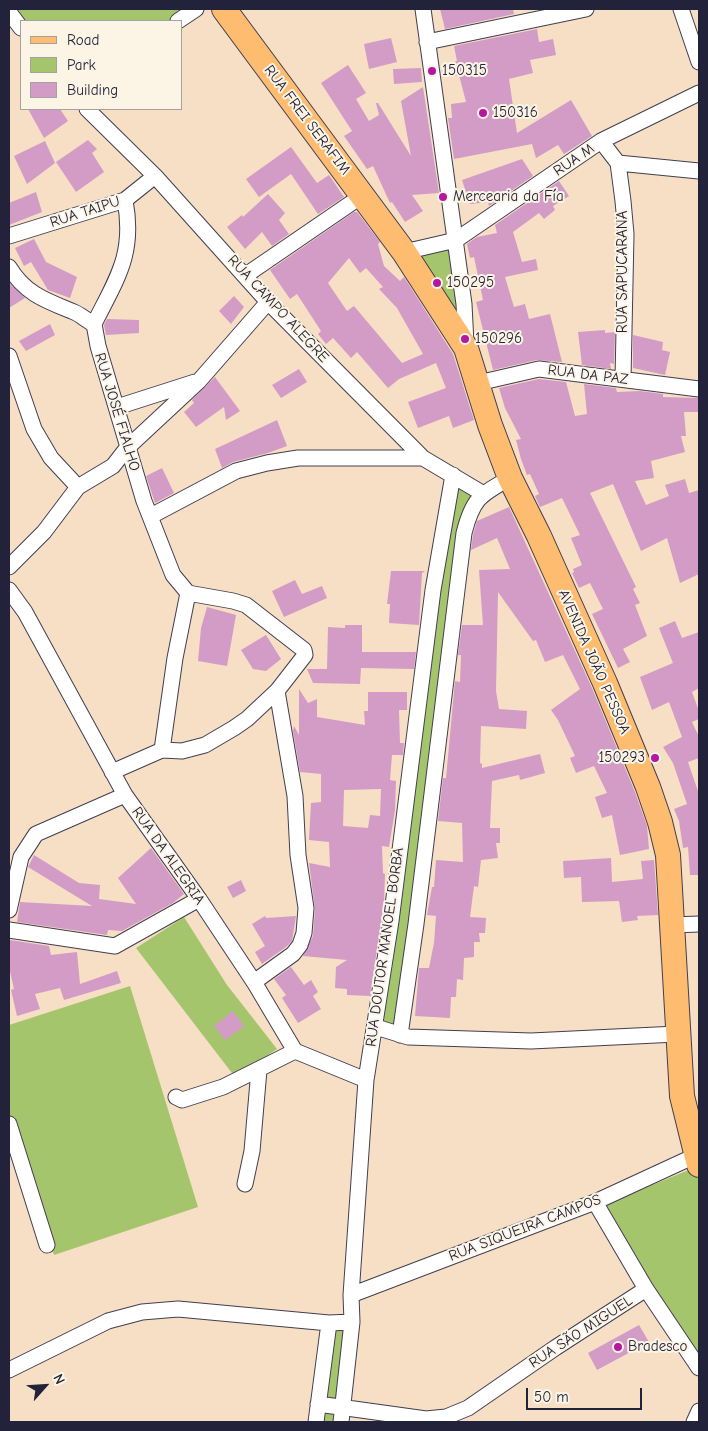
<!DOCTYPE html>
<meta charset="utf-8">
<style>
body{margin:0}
#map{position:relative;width:708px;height:1431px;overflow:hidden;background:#f6dfc4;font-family:"Comic Neue",sans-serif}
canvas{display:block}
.frame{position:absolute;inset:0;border:10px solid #22223b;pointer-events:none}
.legend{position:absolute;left:20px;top:20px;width:162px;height:90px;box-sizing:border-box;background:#fcf5e5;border:1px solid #a5a1a1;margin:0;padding:6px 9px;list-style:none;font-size:15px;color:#22223b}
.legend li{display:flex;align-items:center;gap:10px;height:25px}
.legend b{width:25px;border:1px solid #a5a1a1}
.north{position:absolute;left:20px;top:1361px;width:50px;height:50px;-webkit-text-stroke:4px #fcf5e5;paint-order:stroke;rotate:64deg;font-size:14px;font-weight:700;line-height:20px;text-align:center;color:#22223b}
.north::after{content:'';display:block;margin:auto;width:18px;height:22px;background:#22223b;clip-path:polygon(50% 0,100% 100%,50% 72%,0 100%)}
.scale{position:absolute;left:526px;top:1388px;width:116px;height:22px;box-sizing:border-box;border:2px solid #22223b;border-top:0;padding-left:6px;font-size:15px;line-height:18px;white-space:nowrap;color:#22223b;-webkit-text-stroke:4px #fcf5e5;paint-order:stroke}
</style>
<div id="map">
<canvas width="708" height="1431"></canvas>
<div class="frame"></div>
<ul class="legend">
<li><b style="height:6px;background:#fdbc70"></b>Road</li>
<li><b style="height:14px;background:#a5c56d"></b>Park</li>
<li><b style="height:14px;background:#d29cc7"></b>Building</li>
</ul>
<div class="north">N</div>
<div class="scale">50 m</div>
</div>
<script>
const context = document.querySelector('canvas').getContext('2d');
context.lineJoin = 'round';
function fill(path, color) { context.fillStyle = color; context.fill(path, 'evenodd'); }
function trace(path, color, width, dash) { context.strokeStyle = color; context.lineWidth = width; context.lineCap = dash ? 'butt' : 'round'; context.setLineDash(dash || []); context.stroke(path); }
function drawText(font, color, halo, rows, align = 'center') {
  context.font = font + ' "Comic Neue",sans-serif'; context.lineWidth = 4; context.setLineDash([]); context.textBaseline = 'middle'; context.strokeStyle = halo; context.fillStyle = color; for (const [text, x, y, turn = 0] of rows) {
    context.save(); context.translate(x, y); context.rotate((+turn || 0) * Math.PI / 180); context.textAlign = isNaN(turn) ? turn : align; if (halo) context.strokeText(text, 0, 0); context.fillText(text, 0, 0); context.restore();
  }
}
const green = new Path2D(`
 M14,9H187L181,21H22Z
 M452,250L464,333L408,253Z
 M457,478L480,497L470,520L408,1036L381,1037L435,592Z
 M184,917L227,985L277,1049L235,1077L136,948Z
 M130,986L198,1207L54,1255L9,1115V1025Z
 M696,1167L699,1175V1376L606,1204Z
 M331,1320L355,1323L344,1422H315Z`);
const building = new Path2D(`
 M440,9H513L514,14L445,29Z
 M537,29L539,42L553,39L556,55L530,60L533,73L509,79L517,133L571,100L592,136L564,154L558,145L536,158L532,144L454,159L448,118H452L451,104L466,102L459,75L455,76L452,63L457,61L454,46Z
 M391,38L397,62L369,69L364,44Z
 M348,65L366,93L356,99L369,121L379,115L376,103H378L411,156L401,101L423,87L439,193L412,195L423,211L405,222L392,202L390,203L373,166L367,169L344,136L352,131L321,83Z
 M421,68L422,82L394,84L393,69Z
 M28,109H60L68,121L44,138Z
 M88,140L97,149L92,153L104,172L76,192L56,162Z
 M45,141L55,163L27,184L14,156Z
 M291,147L317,183L329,175L344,197L318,214L291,174L259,197L246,179Z
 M522,159L533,176L489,206L488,202L470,204L462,180Z
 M559,181L569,196L553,206L555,210L544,219L539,213L513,232L522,262L536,259L538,270L505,277L514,307L525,304L529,319L550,314L562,362L537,360L493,370L476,302L483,300L474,257L470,258L467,244L477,237L497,233L495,225Z
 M36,192L42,212L9,225V203Z
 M268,194L285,213L279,220L289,234L272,246L262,232L245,249L227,227L242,215L243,217Z
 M354,212H357L380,242L378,244L384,266L400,281L404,277L453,354L474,420L453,428L449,416L418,428L408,402L446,388L436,363L399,379L388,388L357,352L351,358L333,338L326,344L318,334L321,331L297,294L290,299L270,270ZM349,258L360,273L366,268L383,287L379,289L397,308L423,354L402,363L354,306L347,311L328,283Z
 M34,239L46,262L77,277L70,298L48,290L31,262L24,266L15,248Z
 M9,283L25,298L9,308Z
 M234,296L244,307L231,324L219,311Z
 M107,319L139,320V333L106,335L104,325Z
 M50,324L55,335L26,351L19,341Z
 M605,330V333L615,332L614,364L610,363L611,369L582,365L578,332Z
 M633,335L663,342L662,350L670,352L665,375L633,368Z
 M299,369L307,382L281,398L272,385Z
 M215,377L240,411L226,420L224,407L196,427L184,412L194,403L192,400Z
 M539,379L566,382L575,416L587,414L584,384L616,388L617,392L640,391L663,394V397L699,398V412H684L686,436H681L685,452L651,461L654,478L635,481L646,505L669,496L665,485L685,479L689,493L699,490V574L680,583L667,538L641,551L613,484L590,493L636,587L633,589L640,603L635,605L647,636L623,649L630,662L618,668L592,614L603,609L590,583L579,588L572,573L574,572L573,569L582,565L571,538L580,535L562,498L540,507L535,496L539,494L530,474L527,475L521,459L516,440L521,439L505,408L499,388Z
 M277,420L287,446L268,453L233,462L222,468L215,449Z
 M162,468L174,493L155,503L146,476Z
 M509,507L592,688L635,792L647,826L649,849L620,855L612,815L602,818L595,797L607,793L594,766L576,773L570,758L575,756L558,720L551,710L580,689L563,655L545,662L536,640L533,641L498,592L496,691L499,709L527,711L526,729L481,726L480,763L482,764V768L540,754L545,773L520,780L519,775L492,781L490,828H500V843H496L498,858L481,860L478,887L474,886L470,917L486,918L485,933H479L480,942H474V957L464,958L463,980L457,979L456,997H451L450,1018L415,1016L419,968H429L434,943L436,916L427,915L432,887H434L436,860L463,862L462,823L438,821L443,778H446L455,681L460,682L461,655H458L462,625H483L479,570L510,569L497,538L471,550L473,535L477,521Z
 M391,571H425L422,573L419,625L389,623L390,604H387Z
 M295,580L302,594L322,586L327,598L284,617L272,591Z
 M207,607L236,615L227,666L198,661L201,628Z
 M675,621L682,638L699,632V688L692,692L699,711V719L692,722L699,737V758L688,762L699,794V875H690L688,847L683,848L679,821L674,809L687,804L673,763L663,747L682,737L669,702L652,710L640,677L673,663L659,628Z
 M345,625H362V652H416L414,669L361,668L360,684L313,683L307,669H327L328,627L345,628Z
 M266,635L281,659L266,671L253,669L241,650Z
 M299,689L308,703L317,699V717L365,725L364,711H368V692H407V710H399L400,743H404L403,755H392L390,780L396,781L395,810L389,847L382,846L383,873L385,874L384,903L370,996L347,995V989L335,988L336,967L347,960L303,956L313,936L315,909L309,863L330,867L329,842L309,840L311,803L321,802V774L300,772L293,731L294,726L299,735ZM381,789L380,816L370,815L368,828L343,826L344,790Z
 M151,848L184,894L173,903L122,931L108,930L107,935L17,922L20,902L92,906L28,867L34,855L79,883L100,885L99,899L136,904L118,878Z
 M611,858L612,882L643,879L641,861L654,860L658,915L637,916L638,920L622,922L619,901L582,902L581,877L564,878L563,861Z
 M241,880L246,891L233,898L227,887Z
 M265,916L266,918L296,916L292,941L286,947L262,964L255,952L265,946L252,924Z
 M10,940L49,946L51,955L77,952L80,984L117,971L121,983L64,1000L60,988L35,994L40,1009L17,1016L11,990L14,989L9,967Z
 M291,967L304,985L311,980L318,992L313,996L321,1009L298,1023L282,998L286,995L274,979Z
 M233,1011L244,1026L225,1040L214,1026Z
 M639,1325L649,1342L597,1370L588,1353Z`);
const minor = new Path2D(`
 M423,9L464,304L466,344
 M681,9L699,62
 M9,12L21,28
 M178,21L196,9
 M427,42L586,9
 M87,109L155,176L268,302L423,458L482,493
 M601,141L618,163L623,201L626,234L623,379
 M618,163L699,171
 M9,236L125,200L155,176
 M404,252L456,240L601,141L699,93
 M9,267C25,294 47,301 74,312C81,315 87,321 94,324L98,346L144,501L173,575L188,593
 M246,275L363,195
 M94,324C117,278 135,254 125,200
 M9,356L34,429L51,458L78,487
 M478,383L539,369L699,389
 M117,407L195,382
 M151,516L236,471L267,463L298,458H423
 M9,567L44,532L78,487L113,466L127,448L199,381L268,302
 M9,590L25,612L125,795L199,899L254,982L295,1051L366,1080
 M162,750L175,658L188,593
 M112,772L162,750L182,751L205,745L234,728L247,719L277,691L305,655L304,650L246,605L233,601L188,593
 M9,910L21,857L36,834L125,795
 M673,925L699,924
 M9,930L115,946L199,899
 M254,982L293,954L300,945L304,933L306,908L298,855L295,796L277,691
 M376,1027L408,1037L531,1041L677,1034
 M400,1035L416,924L464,533C473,498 480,495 510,478
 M176,1097L182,1100L223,1087L295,1051
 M9,1124L47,1245
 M245,1184L252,1151L259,1070
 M595,1202L646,1289L699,1368
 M351,1295L595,1202L699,1154
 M9,1370L108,1321L142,1312L178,1309L329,1323L352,1322
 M318,1404L426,1419L446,1417L468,1408L555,1348L646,1289
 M316,1422L329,1323
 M341,1422L352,1322L351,1295L366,1080L391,921L433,590L453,475
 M694,1422L699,1411`);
const primary = new Path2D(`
 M224,9L404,252L466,348L490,425L510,478L539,536L605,683L648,787L660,822L668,855L682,1096L699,1165`);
const markers = [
 [432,71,5,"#b5179e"],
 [483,113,5,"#b5179e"],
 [443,197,5,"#b5179e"],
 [437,283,5,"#b5179e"],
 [465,339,5,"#b5179e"],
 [655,758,5,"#b5179e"],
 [618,1347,5,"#b5179e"]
];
const poiNames = [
 ["150315",442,71],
 ["150316",493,113],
 ["Mercearia da Fía",453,197],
 ["150295",447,283],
 ["150296",475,339],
 ["150293",645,758,"right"],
 ["Bradesco",628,1347]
];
const streetNames = [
 ["RUA FREI SERAFIM",307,120,53],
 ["RUA M",574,160,-34],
 ["RUA TAIPU",85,212,-18],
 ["RUA SAPUCARANA",623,272,-90],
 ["RUA CAMPO ALEGRE",278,309,47],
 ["RUA DA PAZ",588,375,7],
 ["RUA JOSÉ FIALHO",117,412,73],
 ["AVENIDA JOÃO PESSOA",594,662,66],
 ["RUA DA ALEGRIA",168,856,55],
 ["RUA DOUTOR MANOEL BORBA",385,947,-82],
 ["RUA SIQUEIRA CAMPOS",525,1228,-21],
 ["RUA SÃO MIGUEL",581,1332,-33]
];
fill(green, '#a5c56d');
fill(building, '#d29cc7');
trace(minor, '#423e50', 17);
trace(primary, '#423e50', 26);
trace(minor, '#fff', 15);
trace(primary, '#fdbc70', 24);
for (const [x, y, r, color] of markers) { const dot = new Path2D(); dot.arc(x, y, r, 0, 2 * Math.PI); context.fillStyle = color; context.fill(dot); trace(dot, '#fcf5e5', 2); }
drawText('15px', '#22223b', '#fcf5e5', poiNames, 'left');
drawText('15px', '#22223b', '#fcf5e5', streetNames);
</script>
